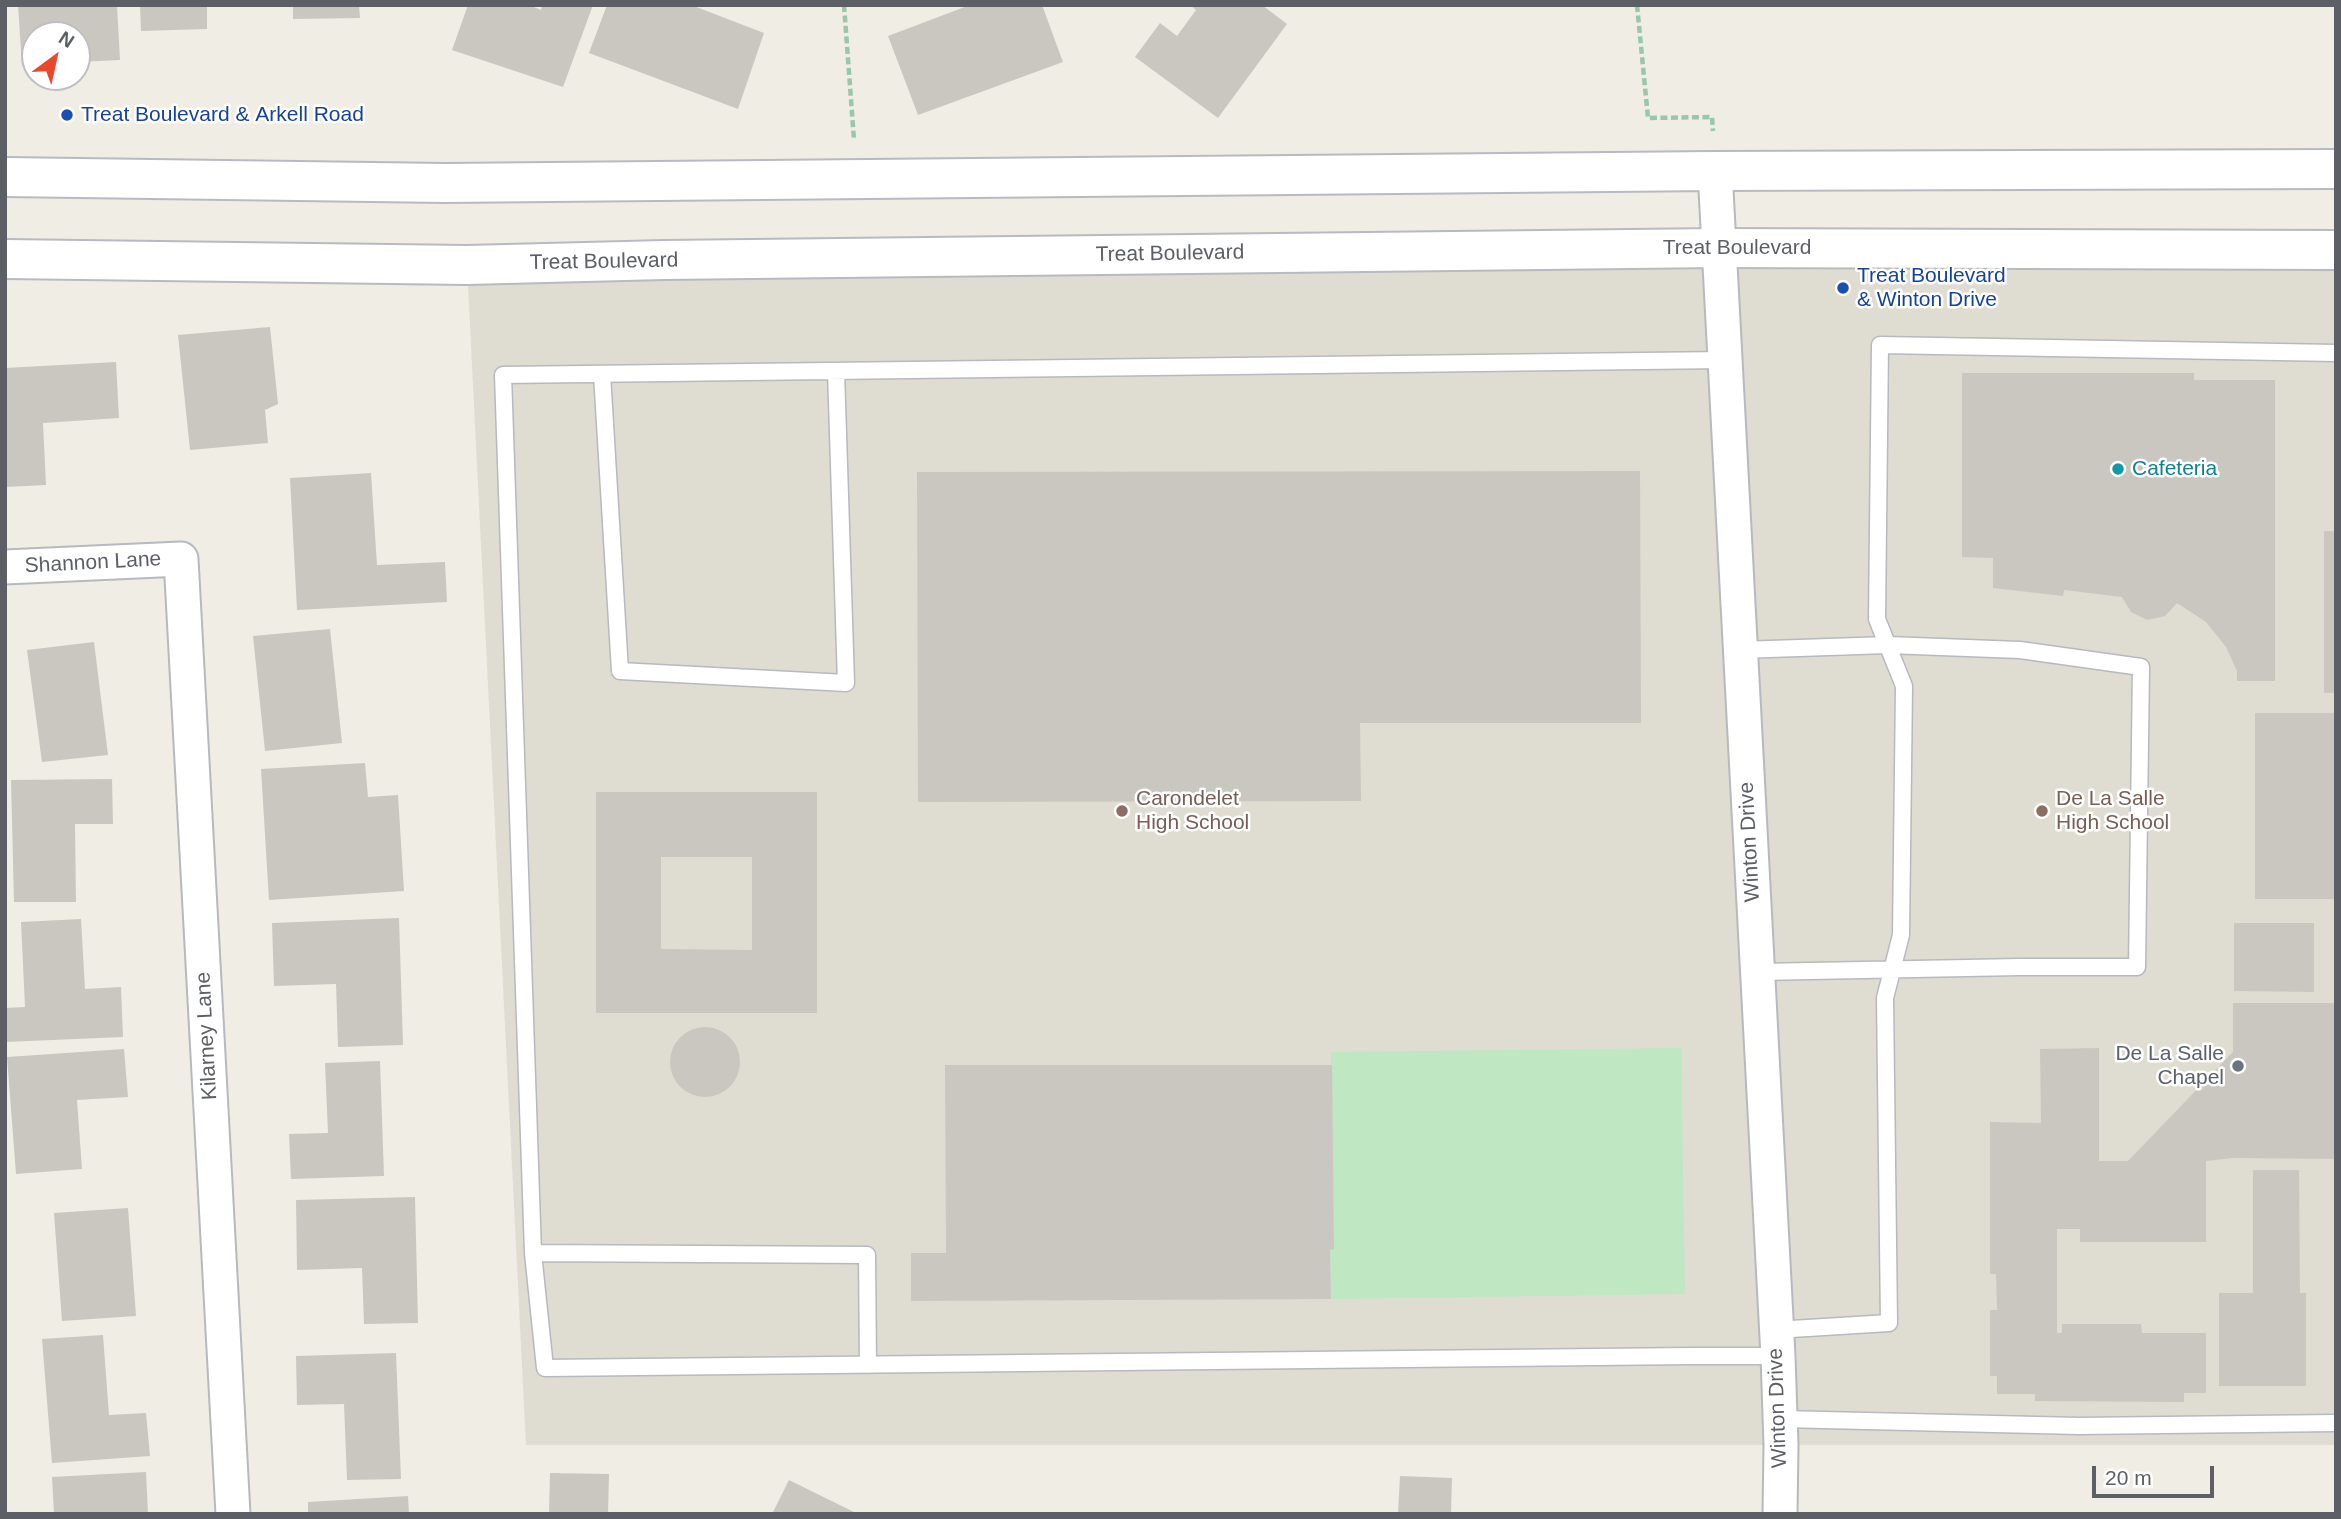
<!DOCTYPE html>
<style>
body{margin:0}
#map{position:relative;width:2341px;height:1519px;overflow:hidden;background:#efede4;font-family:Helvetica,sans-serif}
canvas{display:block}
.frame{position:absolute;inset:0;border:7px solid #5c5f65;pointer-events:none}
.north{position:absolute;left:21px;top:21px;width:70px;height:70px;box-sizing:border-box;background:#fff;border:2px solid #bebfc1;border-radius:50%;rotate:33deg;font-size:19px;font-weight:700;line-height:28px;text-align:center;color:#5c5f65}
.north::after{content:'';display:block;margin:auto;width:24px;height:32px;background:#ed472b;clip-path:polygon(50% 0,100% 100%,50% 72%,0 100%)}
.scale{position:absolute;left:2092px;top:1466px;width:122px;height:32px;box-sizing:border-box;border:4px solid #5c5f65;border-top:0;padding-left:9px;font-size:21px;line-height:24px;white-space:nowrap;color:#5c5f65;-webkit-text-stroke:5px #fff;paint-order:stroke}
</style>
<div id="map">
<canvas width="2341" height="1519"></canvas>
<div class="frame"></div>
<div class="north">N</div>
<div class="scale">20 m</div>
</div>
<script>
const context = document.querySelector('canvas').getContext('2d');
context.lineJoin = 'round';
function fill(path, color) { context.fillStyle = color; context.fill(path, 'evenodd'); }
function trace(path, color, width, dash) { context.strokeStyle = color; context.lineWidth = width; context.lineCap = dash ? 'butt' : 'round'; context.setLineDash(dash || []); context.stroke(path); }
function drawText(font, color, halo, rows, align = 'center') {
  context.font = font + ' Helvetica,sans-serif'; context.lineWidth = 5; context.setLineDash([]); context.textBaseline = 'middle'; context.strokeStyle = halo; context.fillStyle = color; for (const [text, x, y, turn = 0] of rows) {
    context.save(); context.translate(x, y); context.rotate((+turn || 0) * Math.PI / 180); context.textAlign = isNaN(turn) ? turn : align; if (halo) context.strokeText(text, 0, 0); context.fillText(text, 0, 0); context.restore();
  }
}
const education = new Path2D(`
 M2336,250V1445H526L467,265Z`);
const green = new Path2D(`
 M1681,1048L1685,1294L1331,1299L1330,1250L1334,1249L1331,1052Z`);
const building = new Path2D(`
 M18,5H117L120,60L77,62V35H35V65L22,66Z
 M140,5H207V29L141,31Z
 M293,5H359L360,18L293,19Z
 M468,5H529L541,10L542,5H593L563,87L452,50Z
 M607,5H691L764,33L738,109L589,53Z
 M970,5H1042L1063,62L918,115L888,36Z
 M1190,5H1262L1287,24L1218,118L1135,57L1160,23L1177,36L1196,10Z
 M270,327L278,404L265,410L268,443L190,450L178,335Z
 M116,362L119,418L43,423L46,485L5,487V368Z
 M1962,373H2194V380H2275V681H2237V671L2226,647L2206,622L2177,603L2165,616L2147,620L2131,612L2122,597L2064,590L2063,596L1993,588V558L1962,557Z
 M1640,471L1641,723H1360L1361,801L918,802L917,472Z
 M371,473L377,565L445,562L447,602L297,610L290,478Z
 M2324,531H2336V693H2324Z
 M330,629L342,743L265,751L253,636Z
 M94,642L108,755L42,762L27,650Z
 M2255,713H2336V899H2255Z
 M365,763L368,797L398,795L404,891L269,900L261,769Z
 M112,779L113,824H75L76,902H14L11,780Z
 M596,792H817V1013H596ZM661,857H752V950L661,949Z
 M399,918L403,1045L338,1047L336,984L274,986L272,923Z
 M81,919L85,989L121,987L123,1037L5,1042V1008L25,1007L21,922Z
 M2234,923H2314V992L2234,991Z
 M2233,1003H2336V1159L2233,1158L2206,1161V1242H2080V1229H2057V1333H2062V1324H2141L2142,1333H2206V1393H2184V1402L2035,1401V1394H1997V1376H1990V1310H1997L1996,1274H1990V1122L2041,1123L2040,1049L2099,1048V1161H2128L2233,1052Z
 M670 1062a35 35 0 1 1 70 0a35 35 0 1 1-70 0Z
 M124,1049L128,1097L77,1100L82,1169L16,1174L7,1057Z
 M380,1061L384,1176L291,1179L289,1134L328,1133L325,1063Z
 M945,1065H1332L1334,1249L1330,1250L1331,1299L911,1301V1253H946Z
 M2253,1170H2299L2300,1293H2306V1386H2219V1293H2253Z
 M415,1197L418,1323L364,1324L362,1268L297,1270L296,1200Z
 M128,1208L136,1316L62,1321L54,1213Z
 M103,1335L109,1415L146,1413L150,1456L52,1463L42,1339Z
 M396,1353L401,1479L347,1480L344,1404L297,1405L296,1356Z
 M146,1472L148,1514H54L52,1477Z
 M550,1473L609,1474L608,1514H549Z
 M1400,1476L1452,1478L1451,1514H1398Z
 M789,1480L858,1514H772Z
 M408,1496L409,1514H308V1502Z`);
const path = new Path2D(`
 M844,5L854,140
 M1637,5L1648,118L1712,117L1713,131`);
const service = new Path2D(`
 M602,374L620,671L846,683L836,371
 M1740,650L1888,645L2020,650L2141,667L2137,967H2019L1758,972
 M533,1253L503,375L1724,360
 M1775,1330L1889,1323L1885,998L1901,935L1904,686L1877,619L1880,345L2336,353
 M868,1365L867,1255L533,1253L545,1368L1692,1356H1778
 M1781,1419L2079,1426L2336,1423`);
const minor = new Path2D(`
 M1715,171L1778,1356L1781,1445L1780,1514
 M5,567L181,559L233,1514`);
const secondary = new Path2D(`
 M5,177L445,183L1715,171L2336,169
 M5,259L467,265L664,260L1718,248L2336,250`);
const markers = [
 [67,115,7,"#1a4fb4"],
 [1843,288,7,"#1a4fb4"],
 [2118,469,7,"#0f9aa8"],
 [1122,811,7,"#8d6e63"],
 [2042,811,7,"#8d6e63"],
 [2238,1066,7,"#6b7280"]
];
const transitNames = [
 ["Treat Boulevard & Arkell Road",81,115],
 ["Treat Boulevard",1857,276],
 ["& Winton Drive",1857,300]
];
const streetNames = [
 ["Treat Boulevard",1737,248],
 ["Treat Boulevard",1170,254,-1],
 ["Treat Boulevard",604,262,-1],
 ["Shannon Lane",93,563,-3],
 ["Winton Drive",1750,842,-93],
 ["Kilarney Lane",207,1036,-93],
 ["Winton Drive",1778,1408,-92]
];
const cultureNames = [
 ["Cafeteria",2132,469]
];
const educationNames = [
 ["Carondelet",1136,799],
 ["High School",1136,823],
 ["De La Salle",2056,799],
 ["High School",2056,823]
];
const worshipNames = [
 ["De La Salle",2224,1054],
 ["Chapel",2224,1078]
];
fill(education, '#dfdcd2');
fill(green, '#bfe7c2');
fill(building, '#cac7c1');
trace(service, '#b6b9be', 19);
trace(minor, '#b6b9be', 37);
trace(secondary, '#b7bac0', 42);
trace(path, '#98c8a9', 4.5, [7, 3.5]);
trace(service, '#fff', 16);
trace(minor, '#fff', 33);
trace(secondary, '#fff', 38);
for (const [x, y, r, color] of markers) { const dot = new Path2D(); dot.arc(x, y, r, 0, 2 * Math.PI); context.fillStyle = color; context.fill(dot); trace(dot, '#fff', 2.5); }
drawText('21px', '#164399', '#fff', transitNames, 'left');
drawText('21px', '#5c5f65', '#fff', streetNames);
drawText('21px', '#0d838f', '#fff', cultureNames, 'left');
drawText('21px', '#785e54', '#fff', educationNames, 'left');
drawText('21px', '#5b616d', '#fff', worshipNames, 'right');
</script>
